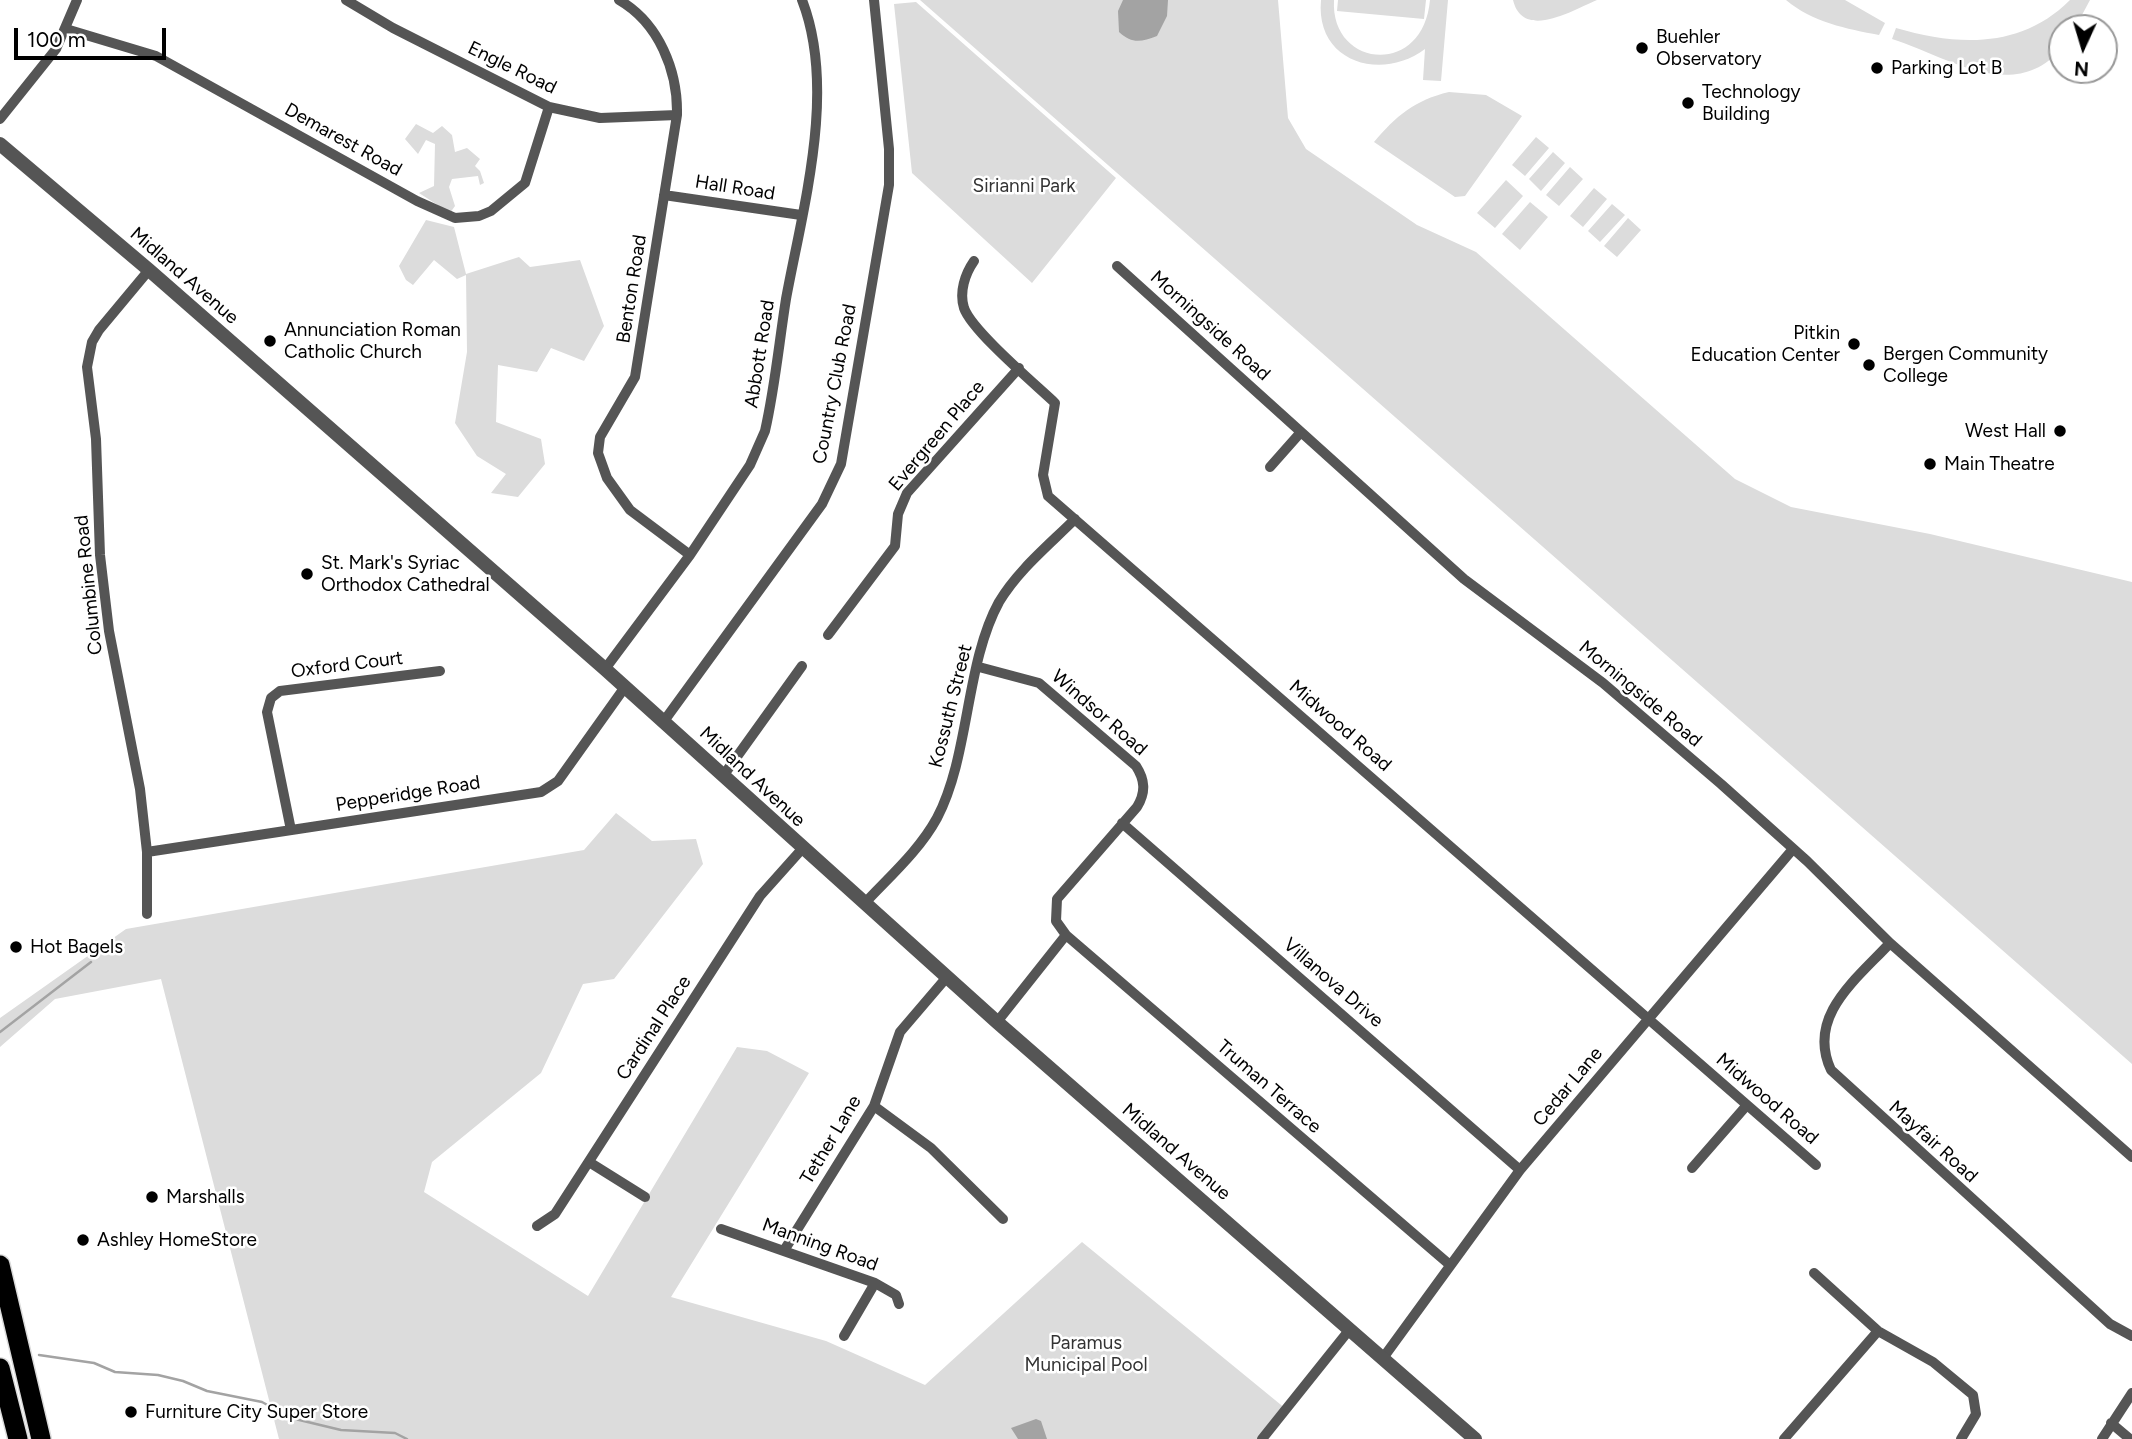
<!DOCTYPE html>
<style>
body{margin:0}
#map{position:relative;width:2132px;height:1439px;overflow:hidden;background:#fff;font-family:Figtree,sans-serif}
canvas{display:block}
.north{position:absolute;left:2048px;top:14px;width:70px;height:70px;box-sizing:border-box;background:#fff;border:2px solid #999;border-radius:50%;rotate:184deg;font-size:19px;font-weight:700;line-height:28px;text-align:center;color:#000}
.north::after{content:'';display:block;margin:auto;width:24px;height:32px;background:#000;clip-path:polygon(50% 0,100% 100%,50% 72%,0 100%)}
.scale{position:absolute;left:14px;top:28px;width:152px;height:32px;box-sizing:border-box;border:4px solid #000;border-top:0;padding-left:9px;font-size:21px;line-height:24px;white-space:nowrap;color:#000;-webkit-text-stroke:5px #fff;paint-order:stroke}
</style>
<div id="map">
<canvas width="2132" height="1439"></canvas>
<div class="north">N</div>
<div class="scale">100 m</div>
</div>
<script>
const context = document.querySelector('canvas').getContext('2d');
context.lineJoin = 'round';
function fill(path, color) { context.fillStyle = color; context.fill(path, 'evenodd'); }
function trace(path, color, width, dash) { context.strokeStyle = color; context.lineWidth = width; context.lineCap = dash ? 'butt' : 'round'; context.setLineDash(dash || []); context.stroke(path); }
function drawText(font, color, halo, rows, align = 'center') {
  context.font = font + ' Figtree,sans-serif'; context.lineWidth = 5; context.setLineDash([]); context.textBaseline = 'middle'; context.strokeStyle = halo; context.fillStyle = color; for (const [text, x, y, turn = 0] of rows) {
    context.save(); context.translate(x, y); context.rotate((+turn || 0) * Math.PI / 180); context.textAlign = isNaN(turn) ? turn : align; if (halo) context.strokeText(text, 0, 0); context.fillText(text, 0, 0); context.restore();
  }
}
const green = new Path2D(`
 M920,0H1278L1288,118L1306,149L1417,225L1476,252L1735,479L1791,507L1930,534L2132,582V1064Z
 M1321,0H1334C1330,68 1423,78 1430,0H1448L1441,81L1423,80L1425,49C1381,82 1315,62 1321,0Z
 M1338,0H1426L1424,19L1337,11Z
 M1513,0H1597C1573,10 1523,41 1513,0Z
 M1786,0H1845L1885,23L1879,35C1847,29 1812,22 1786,0Z
 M2070,0H2090L2075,28H2062V48C2013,105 1947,56 1892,39L1896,28C1958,46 2021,49 2070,0Z
 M916,2L1116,178L1032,283L912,173L894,4Z
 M1449,92L1486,95L1522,116L1465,196L1455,197L1374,142C1396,116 1415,100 1449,92Z
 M416,124L433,133L442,126L452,135L455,152L467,148L480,159L475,166L480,171L484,183L480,185L478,176L452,179L449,187L455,206L450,213L419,193L434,186L435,144L426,140L418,154L405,139Z
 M1536,137L1549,148L1525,176L1512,165Z
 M1553,152L1565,163L1541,191L1529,179Z
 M1570,167L1583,179L1559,206L1546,195Z
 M1506,180L1523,196L1495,228L1477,213Z
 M1594,188L1607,199L1583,227L1570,216Z
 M1530,202L1548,217L1520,250L1502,234Z
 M1612,204L1625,215L1600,242L1588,231Z
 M1628,218L1641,230L1617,257L1604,246Z
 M426,220L454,227L466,274L519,257L530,267L580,260L604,326L584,361L551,348L537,372L498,365L496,422L541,439L545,464L518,497L491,493L506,474L477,456L455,423L467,352L466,275L457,279L434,260L413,285L406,280L399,266Z
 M616,813L652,841L696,839L703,864L614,979L583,984L541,1073L432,1162L424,1192L588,1296L737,1047L767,1051L809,1073L671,1297L826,1341L925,1385L1082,1242L1286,1409L1262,1439H279L161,979L55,999L0,1047V1018L126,929L584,850Z`);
const water = new Path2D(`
 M1123,0H1168L1167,16L1157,36C1141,42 1132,44 1119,32L1118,11Z
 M1036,1419L1041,1421L1047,1439H1018L1011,1428Z`);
const stream = new Path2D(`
 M0,1032L91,962
 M39,1355L94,1363L115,1372L158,1375L183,1381L207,1391L262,1402L291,1418L341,1430L395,1433L407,1439`);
const minor = new Path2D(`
 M346,0L393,28L549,107L600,118L677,115
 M619,0C659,23 678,71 677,115L635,377L600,437L598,453L607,478L630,510L690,555
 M66,29L156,56L417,201L455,218L479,216L491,211L525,183L549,107
 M0,119L56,49L77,0
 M664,195L801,215
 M974,261C965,274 959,292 964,308C972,331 1035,384 1055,403L1043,475L1048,496L1816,1165
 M1117,266L1464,579L1603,683L1721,784L1807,861L1890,943L2132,1157
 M1270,467L1301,432
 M828,635L895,546L898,514L907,493L1019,368
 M979,667L1039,683L1136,766C1145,780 1146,792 1137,807L1057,899L1056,921L1066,935L997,1022
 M605,669L690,555L750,465L765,431C775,387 779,343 786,299C803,207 837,90 802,0
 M664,721L822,504L841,464L889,185V149L874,0
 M723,776L802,666
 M1122,823L1520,1170
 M291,830L267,712L271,698L280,691L440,671
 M147,852L541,792L558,781L625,687
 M864,904C889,877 919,851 937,818C970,755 965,664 999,602C1018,570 1049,545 1075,519
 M147,914V852L140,789L109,631L100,555L96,439L87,367L92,342L99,330L149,270
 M1066,935L1450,1265
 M1890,943C1857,979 1806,1016 1831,1070L2110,1324L2132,1336
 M874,1106L931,1148L1003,1219
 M589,1162L645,1197
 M1692,1168L1747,1105
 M537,1226L555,1214L760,896L802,849
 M721,1229L875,1283L896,1295L899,1304
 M785,1249L874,1106L900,1032L947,977
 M1814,1273L1878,1331L1933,1362L1973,1395L1976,1414L1961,1439
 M844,1336L875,1283
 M1383,1358L1520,1170L1793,849
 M2111,1423L2130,1439
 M1262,1439L1350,1329
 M1784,1439L1878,1331
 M2102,1439L2132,1393`);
const tertiary = new Path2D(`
 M0,144L149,270L605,669L997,1022L1475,1439`);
const trunk = new Path2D(`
 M0,1265L41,1439
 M0,1368L18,1439`);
const markers = [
 [1642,48,7,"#000"],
 [1877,68,7,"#000"],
 [1688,103,7,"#000"],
 [270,341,7,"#000"],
 [1854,344,7,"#000"],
 [1869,365,7,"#000"],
 [2060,431,7,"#000"],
 [1930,464,7,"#000"],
 [307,574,7,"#000"],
 [16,947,7,"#000"],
 [152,1197,7,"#000"],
 [83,1240,7,"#000"],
 [131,1412,7,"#000"]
];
const poiNames = [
 ["Buehler",1656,37],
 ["Observatory",1656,59],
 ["Parking Lot B",1891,68],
 ["Technology",1702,92],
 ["Building",1702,114],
 ["Annunciation Roman",284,330],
 ["Catholic Church",284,352],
 ["Pitkin",1840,333,"right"],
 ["Education Center",1840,355,"right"],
 ["Bergen Community",1883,354],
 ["College",1883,376],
 ["West Hall",2046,431,"right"],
 ["Main Theatre",1944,464],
 ["St. Mark's Syriac",321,563],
 ["Orthodox Cathedral",321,585],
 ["Hot Bagels",30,947],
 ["Marshalls",166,1197],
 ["Ashley HomeStore",97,1240],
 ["Furniture City Super Store",145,1412]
];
const streetNames = [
 ["Engle Road",512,68,26],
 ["Demarest Road",343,140,29],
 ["Hall Road",735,188,9],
 ["Midland Avenue",184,276,41],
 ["Benton Road",632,289,-81],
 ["Morningside Road",1210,326,42],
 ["Abbott Road",760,354,-81],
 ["Country Club Road",835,384,-79],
 ["Evergreen Place",937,436,-50],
 ["Columbine Road",89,585,-96],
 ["Oxford Court",347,665,-7],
 ["Morningside Road",1640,694,40],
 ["Kossuth Street",951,706,-76],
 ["Windsor Road",1099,713,41],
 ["Midwood Road",1340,726,41],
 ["Midland Avenue",752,777,43],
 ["Pepperidge Road",408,794,-9],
 ["Villanova Drive",1333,983,41],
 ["Cardinal Place",654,1028,-57],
 ["Truman Terrace",1269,1087,41],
 ["Cedar Lane",1568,1087,-50],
 ["Midwood Road",1767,1099,41],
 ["Tether Lane",831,1140,-59],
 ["Mayfair Road",1933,1142,42],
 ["Midland Avenue",1176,1152,41],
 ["Manning Road",820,1245,20]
];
const parkNames = [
 ["Sirianni Park",1024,186],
 ["Paramus",1086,1343],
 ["Municipal Pool",1086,1365]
];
fill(green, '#dcdcdc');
fill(water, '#a3a3a3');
trace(stream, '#a3a3a3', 2.5);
trace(trunk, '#dbdbdb', 22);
trace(minor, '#555', 10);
trace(tertiary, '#555', 14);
trace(trunk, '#000', 19);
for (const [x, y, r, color] of markers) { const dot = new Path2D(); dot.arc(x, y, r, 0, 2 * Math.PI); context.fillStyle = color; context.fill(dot); trace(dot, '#fff', 2.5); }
drawText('19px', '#000', '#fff', poiNames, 'left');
drawText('19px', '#000', '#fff', streetNames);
drawText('19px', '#333', '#fff', parkNames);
</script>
